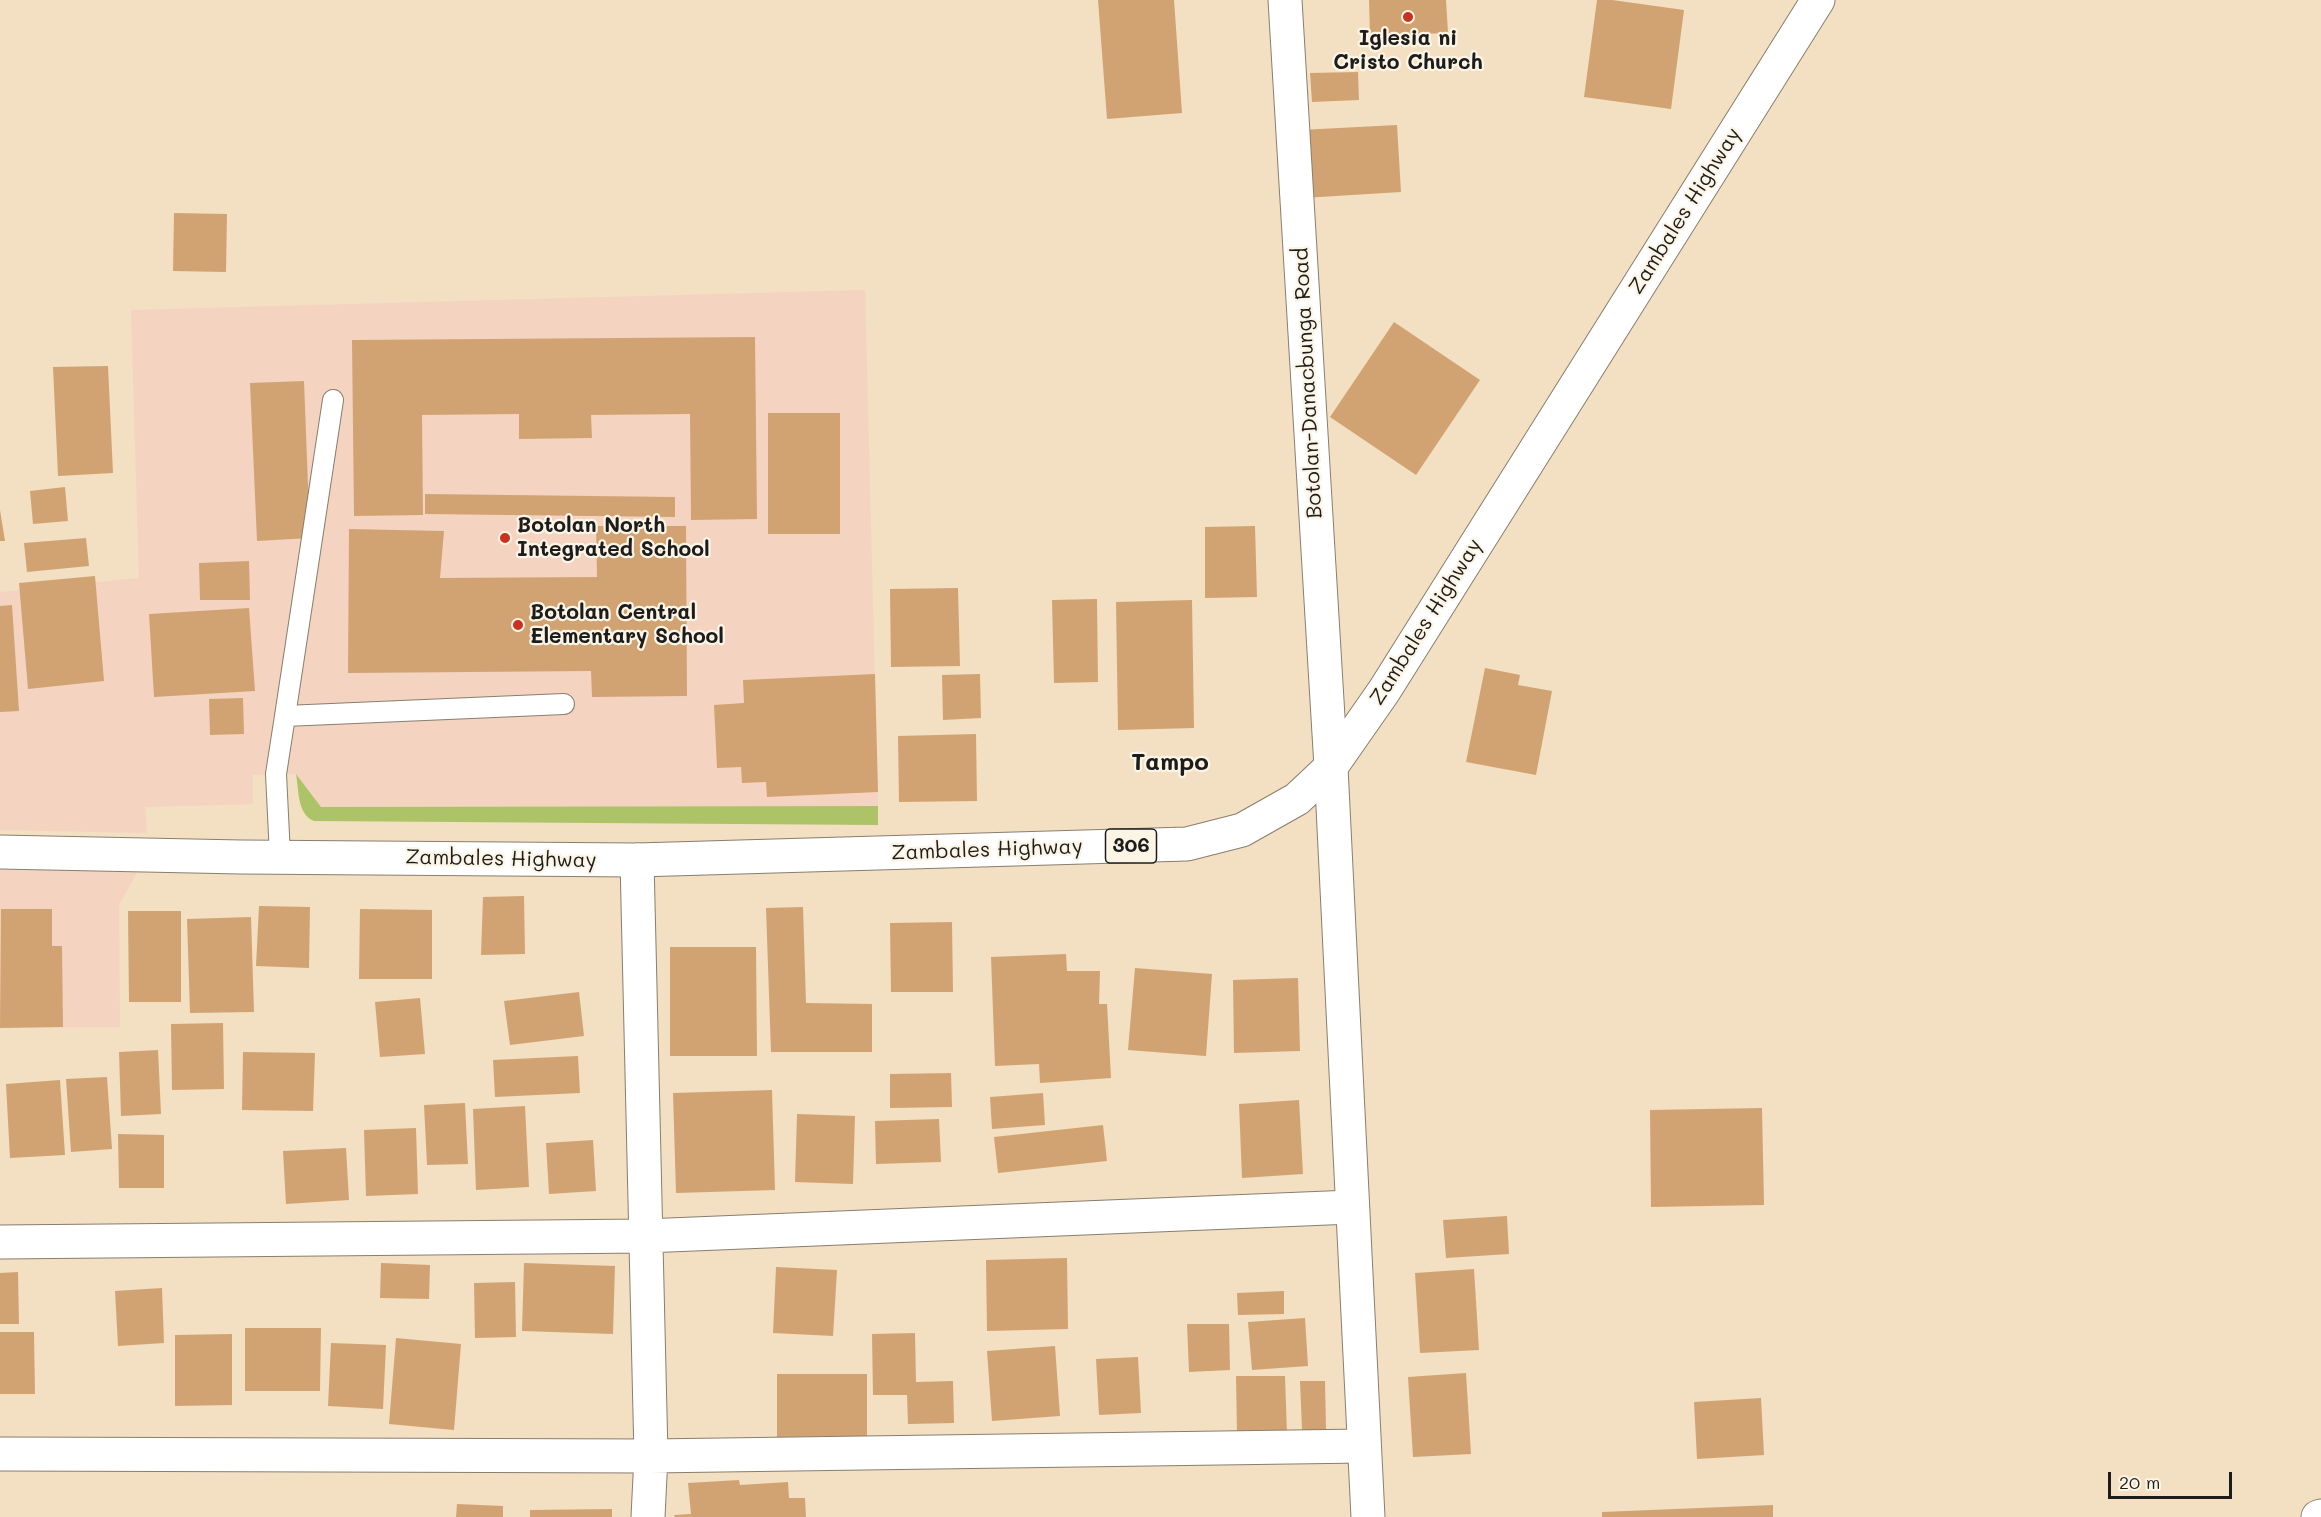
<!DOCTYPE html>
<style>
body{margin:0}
#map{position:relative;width:2321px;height:1517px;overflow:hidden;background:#f3dfc1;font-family:Mali,sans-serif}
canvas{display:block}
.scale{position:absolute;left:2108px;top:1472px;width:124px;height:27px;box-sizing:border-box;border:3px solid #1c1c1c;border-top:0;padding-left:8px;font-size:18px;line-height:21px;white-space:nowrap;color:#1c1c1c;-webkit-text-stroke:4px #fcf5e5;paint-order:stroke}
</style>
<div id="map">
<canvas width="2321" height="1517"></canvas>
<div class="scale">20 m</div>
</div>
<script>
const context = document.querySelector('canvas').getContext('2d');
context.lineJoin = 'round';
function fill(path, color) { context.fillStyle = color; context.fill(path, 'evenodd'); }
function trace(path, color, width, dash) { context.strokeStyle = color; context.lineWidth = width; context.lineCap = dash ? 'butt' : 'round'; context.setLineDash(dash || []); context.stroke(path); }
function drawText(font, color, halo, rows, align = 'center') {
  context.font = font + ' Mali,sans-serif'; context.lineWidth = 4.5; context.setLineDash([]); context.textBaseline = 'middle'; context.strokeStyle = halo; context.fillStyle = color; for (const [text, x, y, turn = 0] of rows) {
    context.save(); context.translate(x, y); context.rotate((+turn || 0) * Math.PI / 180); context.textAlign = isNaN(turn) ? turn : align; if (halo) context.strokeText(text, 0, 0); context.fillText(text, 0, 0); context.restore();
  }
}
const built = new Path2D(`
 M865,290L878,806L321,807L296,774L253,775V804L145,807L147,833L0,830V592L139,578L131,310Z
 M0,868L139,869L119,905L120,1027L0,1028Z`);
const green = new Path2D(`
 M296,774L321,807L878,806V825L314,821C297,814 299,790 296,774Z`);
const building = new Path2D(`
 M1098,0H1174L1182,113L1107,119Z
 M1369,0H1446L1448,33L1370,36Z
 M1597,0H1612L1684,10L1671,109L1584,97Z
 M1358,72L1359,100L1312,102L1310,73Z
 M1397,125L1401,192L1303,198L1300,130Z
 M174,213L227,214L226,272L173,271Z
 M1394,322L1480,380L1416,475L1330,417Z
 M755,337L757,519L691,520L690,414L591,415L592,438L519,439V414L422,415L423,515L354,516L352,340Z
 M108,366L113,473L58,476L53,367Z
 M304,381L310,538L257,541L250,383Z
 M768,413H840V534H768Z
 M65,487L68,521L33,524L30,491Z
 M425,494L675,497V517L425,514Z
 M0,510L5,541H0Z
 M596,526H686L687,696L592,697L591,671L348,673L349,529L444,531L440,578L597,577Z
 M1255,526L1257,597L1205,598V527Z
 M86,538L89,566L27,572L24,543Z
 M249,561L250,600H200L199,563Z
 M95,576L104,681L28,689L19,583Z
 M958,588L960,666L891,667L890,589Z
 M1097,599L1098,682L1054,683L1052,600Z
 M1192,600L1194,728L1118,730L1116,602Z
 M12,605L19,711L0,712V606Z
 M249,608L255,691L154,697L149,614Z
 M1485,668L1520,675L1518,685L1552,691L1536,775L1466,762Z
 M875,674L878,792L767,797L766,782L742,783L741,767L717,768L714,705L744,703L743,680Z
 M980,674L981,718L943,720L942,675Z
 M243,698L244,734L210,735L209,699Z
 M976,734L977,801L899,802L898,736Z
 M524,896L525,954L481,955L483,897Z
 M259,906L310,907L309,968L256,966Z
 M803,907L806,1003L872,1004V1052H771L766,908Z
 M1,909H52V946H62L63,1027L0,1028Z
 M360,909L432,910V979H359Z
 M128,911H181V1002H129Z
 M251,917L254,1012L190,1013L187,919Z
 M952,922L953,992H891L890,923Z
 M670,947H756L757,1056H670Z
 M1066,954L1067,971H1100L1099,1004H1107L1111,1078L1040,1083L1039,1064L995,1066L991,957Z
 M1135,968L1212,974L1206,1056L1128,1050Z
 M1298,978L1300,1051L1234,1053L1233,980Z
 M579,992L584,1036L510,1045L504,1001Z
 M420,998L425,1054L380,1057L375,1002Z
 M223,1023L224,1089L172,1090L171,1024Z
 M158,1050L161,1114L121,1116L119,1052Z
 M243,1052L315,1053L313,1111L242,1110Z
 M578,1056L580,1093L495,1097L493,1060Z
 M951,1073L952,1107L890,1108V1074Z
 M107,1077L112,1149L71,1152L66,1079Z
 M60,1080L65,1155L10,1158L6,1084Z
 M772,1090L775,1190L676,1193L673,1093Z
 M1043,1093L1045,1125L992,1129L990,1097Z
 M1299,1100L1303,1174L1242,1178L1239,1104Z
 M465,1103L468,1164L427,1165L424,1105Z
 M525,1106L529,1187L476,1190L473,1109Z
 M1762,1108L1764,1205L1651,1207L1650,1110Z
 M797,1114L855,1116L853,1184L795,1182Z
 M939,1119L941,1162L876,1164L875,1121Z
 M1103,1125L1107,1161L998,1173L994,1137Z
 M416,1128L418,1194L366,1196L364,1130Z
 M118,1134L164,1135V1188H119Z
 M593,1140L596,1191L549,1194L546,1143Z
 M346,1148L349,1200L286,1204L283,1151Z
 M1507,1216L1509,1254L1446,1258L1443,1220Z
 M1067,1258L1068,1329L987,1331L986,1260Z
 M381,1263L430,1265L429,1299L380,1298Z
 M524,1263L615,1266L613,1334L522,1331Z
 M776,1267L837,1270L833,1336L773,1333Z
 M1474,1269L1479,1350L1420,1353L1415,1273Z
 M18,1272L19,1324H0V1273Z
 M515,1282L516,1337L475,1338L474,1283Z
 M162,1288L164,1343L118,1346L115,1291Z
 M1284,1291V1314L1238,1315L1237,1293Z
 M1305,1318L1308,1366L1252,1370L1248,1322Z
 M1187,1324H1229L1230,1370L1189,1372Z
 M245,1328H321L320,1391H245Z
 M0,1332H34L35,1394H0Z
 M915,1333L916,1382L953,1381L954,1423L908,1424L907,1395H873L872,1334Z
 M232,1334V1405L175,1406V1335Z
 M396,1338L461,1344L454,1430L389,1424Z
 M331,1343L386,1345L383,1409L328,1406Z
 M1055,1346L1060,1416L992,1421L987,1351Z
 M1138,1357L1141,1413L1099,1415L1096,1359Z
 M1466,1373L1471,1454L1413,1457L1408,1377Z
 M777,1374H867V1436L777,1437Z
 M1236,1376H1285L1287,1434L1237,1435Z
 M1300,1381H1325L1326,1430H1302Z
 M1761,1398L1764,1455L1697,1459L1694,1402Z
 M739,1480L740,1485L788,1482L789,1498H805L806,1517H675L674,1515L691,1514L688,1483Z
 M457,1504L503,1506V1517H456Z
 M1773,1505V1517H1602V1512Z
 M612,1509V1517H530V1510Z`);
const lane = new Path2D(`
 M285,716L333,400
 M280,856L276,774L285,716L564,704`);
const street = new Path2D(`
 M637,860L651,1456L648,1517
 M0,1242L645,1236L1352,1207
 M0,1454L651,1456L1363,1446`);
const secondary = new Path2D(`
 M1285,0L1331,767L1368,1517
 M2318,1517L2321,1516`);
const primary = new Path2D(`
 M0,852L241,857L637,860L1187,844L1242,830L1297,799L1331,767L1384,691L1818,0`);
const markers = [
 [1408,17,6,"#c8321e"],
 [505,538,6,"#c8321e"],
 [518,625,6,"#c8321e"]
];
const shields = [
 [1131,846,51]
];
const shieldNames = [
 ["306",1131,846]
];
const poiNames = [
 ["Iglesia ni",1408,39,"center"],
 ["Cristo Church",1408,63,"center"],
 ["Botolan North",517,526],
 ["Integrated School",517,550],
 ["Botolan Central",530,613],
 ["Elementary School",530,637]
];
const streetNames = [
 ["Zambales Highway",1685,211,-58],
 ["Botolan-Danacbunga Road",1308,383,-93],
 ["Zambales Highway",1426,622,-58],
 ["Zambales Highway",987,850,-2],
 ["Zambales Highway",501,859,1]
];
const quarterNames = [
 ["Tampo",1170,763]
];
fill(built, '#f4d3c0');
fill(green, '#adc368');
fill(building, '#d2a372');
trace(lane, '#887e6e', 22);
trace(street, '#887e6e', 35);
trace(secondary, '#887e6e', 35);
trace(primary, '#887e6e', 35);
trace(lane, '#fff', 20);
trace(street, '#fff', 33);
trace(secondary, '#fff', 33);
trace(primary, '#fff', 33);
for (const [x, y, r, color] of markers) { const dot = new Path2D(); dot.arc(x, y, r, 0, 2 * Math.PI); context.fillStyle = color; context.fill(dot); trace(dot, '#fcf5e5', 2); }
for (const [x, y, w] of shields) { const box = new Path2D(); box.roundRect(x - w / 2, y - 17, w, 34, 4.5); context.fillStyle = '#fcf5e5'; context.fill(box); trace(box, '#1c1c1c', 1.5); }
drawText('bold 20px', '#1c1c1c', null, shieldNames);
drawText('bold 21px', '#1c1c1c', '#fcf5e5', poiNames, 'left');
drawText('21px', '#1c1c1c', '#fcf5e5', streetNames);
drawText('bold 24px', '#1c1c1c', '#fcf5e5', quarterNames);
</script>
